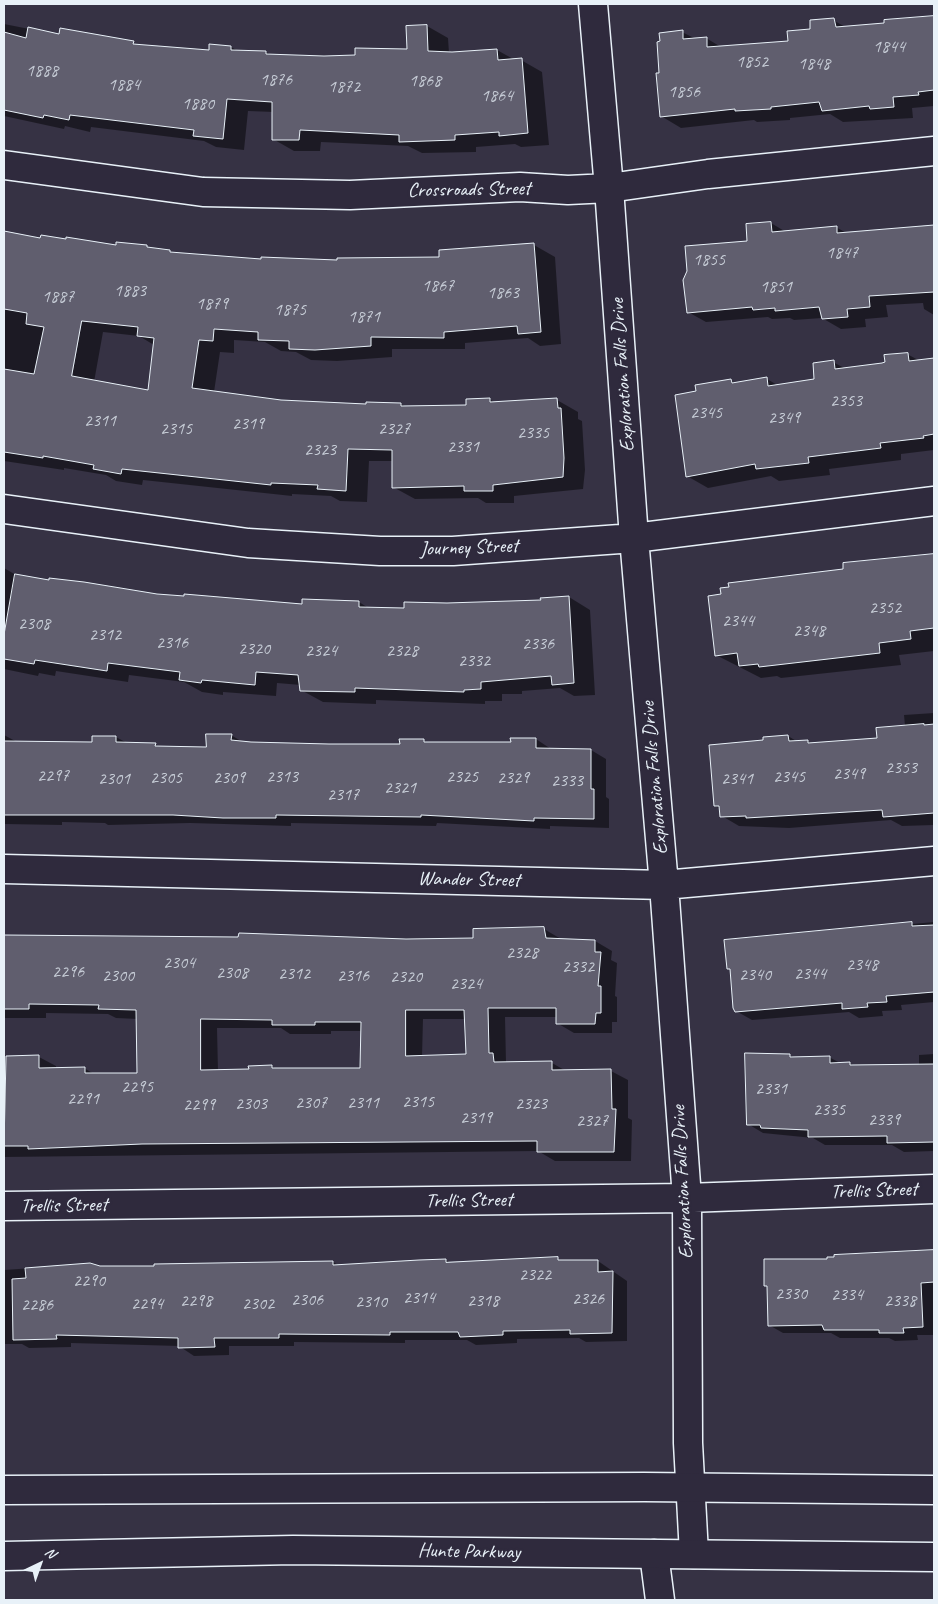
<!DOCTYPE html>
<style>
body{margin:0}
#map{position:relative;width:938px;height:1604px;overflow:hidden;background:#363244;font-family:Caveat,sans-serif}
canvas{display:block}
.frame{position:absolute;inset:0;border:5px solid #e8f1f8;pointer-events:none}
.north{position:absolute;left:15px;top:1539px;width:50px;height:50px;-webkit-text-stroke:4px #2f2a3d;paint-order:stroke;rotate:42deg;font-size:14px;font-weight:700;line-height:20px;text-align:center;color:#e8f1f8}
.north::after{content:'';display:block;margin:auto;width:18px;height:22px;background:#e8f1f8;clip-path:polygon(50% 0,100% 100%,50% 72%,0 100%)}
</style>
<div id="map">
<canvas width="938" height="1604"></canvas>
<div class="frame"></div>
<div class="north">N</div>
</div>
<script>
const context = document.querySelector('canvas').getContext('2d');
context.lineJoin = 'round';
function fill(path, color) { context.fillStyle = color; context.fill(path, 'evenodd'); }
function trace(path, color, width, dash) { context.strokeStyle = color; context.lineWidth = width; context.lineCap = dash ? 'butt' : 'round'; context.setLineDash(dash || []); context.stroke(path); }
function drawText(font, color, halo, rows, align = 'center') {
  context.font = font + ' Caveat,sans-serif'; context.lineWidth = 5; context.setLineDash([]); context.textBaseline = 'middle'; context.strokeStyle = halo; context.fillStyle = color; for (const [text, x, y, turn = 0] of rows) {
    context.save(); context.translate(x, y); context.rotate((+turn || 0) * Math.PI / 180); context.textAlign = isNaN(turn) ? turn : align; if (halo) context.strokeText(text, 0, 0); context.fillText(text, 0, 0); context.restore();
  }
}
const shadow = new Path2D(`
 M934,17V106L912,108L913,118L843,122L830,114L790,118V120L757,122L754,120L681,128L661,116L660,74L682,32L696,39L706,38L721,47L789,42L833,20L847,28L886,25L885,21Z
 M4,24L60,35L133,43L138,46L210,52V45L231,47L238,51L266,52L272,55L357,56L408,50L427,26L448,38L449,53L497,50L515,60H521L542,72L549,145L521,147L515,144L476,147V152L422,153L408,146L321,142L320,151H294L273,139L274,112L248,111L244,150L216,147L204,141L91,127L90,132L65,126L64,129L4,116Z
 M771,223L786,232L836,227L848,234L934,226V315L924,309L923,303L886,305L888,317L865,319L866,327L841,329L822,318L794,320L790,318L772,319L768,317L706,322L688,312L749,243Z
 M4,232L41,239L117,247H147L174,253L262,260L338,261L440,258L534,245L555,257L561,344L540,346L528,338L465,343V349H392V357L337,361L311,360L296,352L281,351L265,342L234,340V353L220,352L214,392L280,401L367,405L401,404L406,407L468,406L490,399L495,403L557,400L578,412V419L582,421L585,470L583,489L514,496V503H486L478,498L415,499L393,487V461H369L367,502L340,501L331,496L292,494V496L143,480L142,485L116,481L106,475L64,468V470L4,461ZM103,332L139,336L154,345L149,392L94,382Z
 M907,354L920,361L934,359V450L901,454V460L829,469L830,475L779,481L771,476L708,488L687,476L698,392L731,380L736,384L767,379L779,386L816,380L833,362L846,369L882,364Z
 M934,555V651L899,655L901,665L781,678L777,676L761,678L716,655L845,570L844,564Z
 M4,568L16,575L50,581L84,583L185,598L303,606L359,602L370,609L405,610L447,605L542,601L569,597L590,610L595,695L574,696L560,688L522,691V694H502V701H485V704L376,700V704L323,702L301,690V685L277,683L276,696L223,692V695L202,692L184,682L129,675L128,682L56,671L55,676L39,673L38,676L4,669Z
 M934,713V825L902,826L891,820L789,828L739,826L722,816L721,809L715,806L765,741L788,736L798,742L808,741L812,744L878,739L905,726L904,715Z
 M4,735L17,742L93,743L116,737L127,743L155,744L161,748H208L231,735L244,743H251L401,745L423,740L429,744L512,743L536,739L551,749L591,750L606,759V797L609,799V828L550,826V829L437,823L436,826L291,823V826L190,823L108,825L105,823L62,822V825L4,824Z
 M934,922V1002L901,1005L902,1010L882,1011L883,1016L859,1018L849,1012L752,1020L736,1011L732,970L728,968L726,941Z
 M544,929L561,939L595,941L612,951L611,960L617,963L615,996L617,997V1022H612V1033H574L557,1023V1017H505L506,1062L552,1063L566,1071H611L628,1080V1118L632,1120L631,1161H555L538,1151L4,1157V1068L39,1057L56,1066V1069L84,1068L94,1074H139L138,1019L116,1018L108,1014L46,1013V1018H4V936L474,939ZM423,1019H466L467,1055L422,1057ZM217,1028H281L290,1034H331V1031H362L361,1070L276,1069L272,1066L250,1071H218Z
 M934,1054V1151L904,1152L892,1145H825L813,1138L763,1133L748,1124L789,1055L795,1058L829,1057L840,1063H849L855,1066H919V1055Z
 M934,1252V1335H917L918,1340L895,1341L889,1338H840L831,1333H783L769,1325V1287L765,1285L835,1258V1256Z
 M558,1259L563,1262L598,1261L627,1281V1341L586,1342L579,1338L517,1339V1343L476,1345L467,1340H405V1343L294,1342V1346H229V1355L194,1356L179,1346L71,1343V1347L29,1348L22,1344H4V1270L90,1264L100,1267H155L333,1262L340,1266L419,1261L446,1260L452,1264Z`);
const building = new Path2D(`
 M934,16V90L918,92L919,95L893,97L894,107L870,109L869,106L822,111L819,102L771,107V109L735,111V109L660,117L656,73H659L657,42L660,41L659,33L683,30V39L707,37V47L788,41L787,31L810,29V20L834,18L836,27L884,23V20Z
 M427,25L428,51L452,52L497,49L498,60L522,58L528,133L499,136V132L455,135V140L399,142V135L300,130L299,140H272V102L227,99L223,139L193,136L194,130L70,115L69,120L44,115L43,118L4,110V32L26,38L28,27L59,34L60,28L134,41L133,44L209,50V44L231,46V50L266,51V54L324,56L355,55V48L407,49L406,26Z
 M771,222L772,232L837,226V233L934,225V292L869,296L870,307L847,309L848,317L822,319L819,307L775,311V308L753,310L752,307L687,313L683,280L687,271L685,246L747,241L746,224Z
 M4,231L40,238L41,235L66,239V237L116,245V242L147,245V247L170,250V252L261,259V257L337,260V258L439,257V250L534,243L541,332L518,334L517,326L444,332V338L371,337V346L315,350L289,349V341L258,340V332L214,329L213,341L199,340L192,388L281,400L366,404V402L401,403V406L466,405V399L490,398V402L557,398L558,408H561L564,458L563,477L493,485V491H464V486L392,488V450L348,449L346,491L317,489L318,485L271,483V485L122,469L121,474L93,469L94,465L43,456V458L4,452V369L34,374L44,327L26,324L27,313L4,309ZM82,321L138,327L137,336L154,338L148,390L72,376Z
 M908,353L909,361L934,358V434L923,436L924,438L880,443L881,448L808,457L809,463L756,469L755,464L686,477L675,395L696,391L695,385L731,379L732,383L767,377L768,386L814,379L813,363L834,360L835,369L882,363L885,362L884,355Z
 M934,554V628L910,631L911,639L879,643L880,653L759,667L758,664L739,666L737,653L715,656L708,596L721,594L720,588L729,587L728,583L843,569V563Z
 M15,574L49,580V578L84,582L157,594L184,596V594L302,604V599L359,601V607L404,608V602L447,603L541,600L540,598L569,596L574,683L552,685L551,676L481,682V689L464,690V692L355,688V692L300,691L298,675L256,672L255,685L202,680L201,683L179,680L180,672L108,663L107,671L35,660L34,664L4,659V635Z
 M924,724V725L934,724V813L883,817L882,810L746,818V816L720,817L719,806H714L709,745L763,740V737L788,735L789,741L808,740V743L877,738L876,728Z
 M206,734H232L231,740L251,742L329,744H400L399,739H424V742H511L510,738H536V748L591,749V789H594V819L534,818V821L421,815V817L276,815V818H223L173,815H4V741L92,742V736H116V742L156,743L155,746L206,747Z
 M912,922V926L934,925V992L886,996L887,1002L867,1003L868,1007L842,1009V1003L735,1012L733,1008L730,969H727L724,940Z
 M544,927L546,938L595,940V952H601L598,986H601V1013H596L595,1024H556V1008H488L489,1053H493L494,1062L552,1061V1070L611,1069L612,1109H616L614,1152H537V1141L142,1144L28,1149V1146H4L6,1056L39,1055V1068L85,1067V1073H137L136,1010L98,1009L99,1005L29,1004V1009H4V935L238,937L239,933L406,939L473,938V929ZM406,1010H464L466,1054L406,1056ZM201,1019L272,1020V1025H315V1022H361L360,1068H272V1065L248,1066L249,1069L201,1070Z
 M745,1053L790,1054V1057L830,1056V1063L850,1062V1065L934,1064V1142L887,1143V1136L808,1137V1130L761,1128L760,1125H747Z
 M934,1250V1282L921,1283L923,1327L903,1328L904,1333H879V1330H824L822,1325L768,1326L767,1286H764V1259H827V1257H834V1255Z
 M558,1257V1260H598V1272L613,1271L612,1333L570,1334V1330L503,1331V1335L460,1337L458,1332H390V1335L279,1334V1338H214L215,1347L178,1348V1338L56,1335L57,1339L13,1340L12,1279L26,1278L25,1268L90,1263L100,1266H154V1264L333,1261V1265L419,1260L446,1259V1262Z`);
const minor = new Path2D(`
 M593,4L609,188L634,538L664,885L687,1198L688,1443L694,1554
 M4,165L203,192L350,195L520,187L568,190L609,188L708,174L934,151
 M4,509L248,543L380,551H453L634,538L934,501
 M4,869L664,885L934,861
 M4,1206L687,1198L934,1189
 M654,1554L660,1600`);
const major = new Path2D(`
 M4,1490L644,1487L934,1490
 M4,1556L293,1550L934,1557`);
const numberNames = [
 ["1844",889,47],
 ["1852",752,62],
 ["1848",814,64],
 ["1888",42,71],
 ["1876",276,80],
 ["1868",425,81],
 ["1884",124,85],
 ["1872",344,87],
 ["1856",684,92],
 ["1864",497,96],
 ["1880",198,104],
 ["1847",842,253],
 ["1855",709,260],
 ["1867",438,286],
 ["1851",776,287],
 ["1883",130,291],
 ["1863",503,293],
 ["1887",58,297],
 ["1879",212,304],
 ["1875",290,310],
 ["1871",364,317],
 ["2353",846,401],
 ["2345",706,413],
 ["2349",784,418],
 ["2311",100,421],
 ["2319",248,424],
 ["2315",176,429],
 ["2327",394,429],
 ["2335",533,433],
 ["2331",463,447],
 ["2323",320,450],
 ["2352",885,608],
 ["2344",738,621],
 ["2308",34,624],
 ["2348",809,631],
 ["2312",105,635],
 ["2316",172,643],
 ["2336",538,644],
 ["2320",254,649],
 ["2324",321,651],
 ["2328",402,651],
 ["2332",474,661],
 ["2353",901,768],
 ["2349",849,774],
 ["2297",53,776],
 ["2313",282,777],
 ["2325",462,777],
 ["2345",789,777],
 ["2305",166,778],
 ["2309",229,778],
 ["2329",513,778],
 ["2301",114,779],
 ["2341",737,779],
 ["2333",567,781],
 ["2321",400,788],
 ["2317",343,795],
 ["2328",522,953],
 ["2304",179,963],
 ["2348",862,965],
 ["2332",578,967],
 ["2296",68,972],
 ["2308",232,973],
 ["2312",294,974],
 ["2344",810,974],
 ["2340",755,975],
 ["2300",118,976],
 ["2316",353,976],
 ["2320",406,977],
 ["2324",466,984],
 ["2295",137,1087],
 ["2331",771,1089],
 ["2291",83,1099],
 ["2315",418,1102],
 ["2307",311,1103],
 ["2311",363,1103],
 ["2303",251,1104],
 ["2323",531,1104],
 ["2299",199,1105],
 ["2335",829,1110],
 ["2319",476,1118],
 ["2339",884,1120],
 ["2327",592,1121],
 ["2322",535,1275],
 ["2290",89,1281],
 ["2330",791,1294],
 ["2334",847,1295],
 ["2314",419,1298],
 ["2326",588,1299],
 ["2306",307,1300],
 ["2298",196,1301],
 ["2318",483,1301],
 ["2338",900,1301],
 ["2310",371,1302],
 ["2294",147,1304],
 ["2302",258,1304],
 ["2286",37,1305]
];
const streetNames = [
 ["Crossroads Street",469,190,-1],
 ["Exploration Falls Drive",623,375,-94],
 ["Journey Street",469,548,-2],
 ["Exploration Falls Drive",655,778,-95],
 ["Wander Street",469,880,1],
 ["Exploration Falls Drive",683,1182,-93],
 ["Trellis Street",874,1191,-2],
 ["Trellis Street",469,1201,-1],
 ["Trellis Street",64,1206,-1],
 ["Hunte Parkway",469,1552,1]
];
fill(shadow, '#0007');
fill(building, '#605e6e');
trace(building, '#e8f1f8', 1);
trace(minor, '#e8f1f8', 31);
trace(major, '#e8f1f8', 31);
trace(minor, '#2f2a3d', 28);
trace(major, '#2f2a3d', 28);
drawText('18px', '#c6ccd6', null, numberNames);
drawText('20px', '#e8f1f8', '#2f2a3d', streetNames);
</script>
